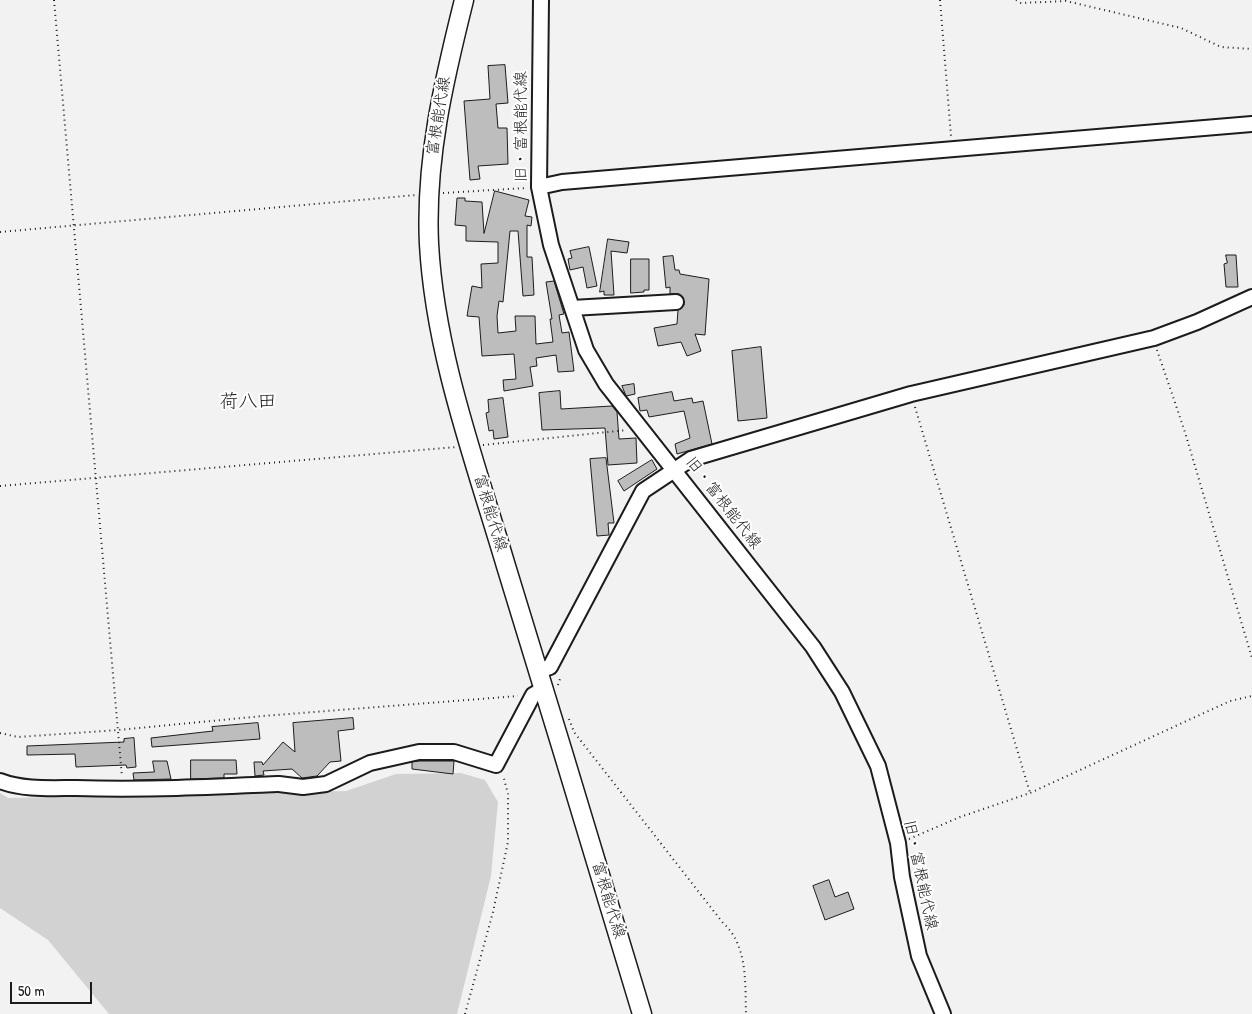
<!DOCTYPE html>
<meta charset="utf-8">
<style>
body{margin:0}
#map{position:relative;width:1252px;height:1014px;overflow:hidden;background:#f2f2f2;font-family:"Patrick Hand",sans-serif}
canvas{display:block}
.scale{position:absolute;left:10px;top:982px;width:82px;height:22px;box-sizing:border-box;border:2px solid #1c1c1c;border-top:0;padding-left:6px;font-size:15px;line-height:18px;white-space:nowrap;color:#1c1c1c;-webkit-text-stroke:4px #fff;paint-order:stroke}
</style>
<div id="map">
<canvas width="1252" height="1014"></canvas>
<div class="scale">50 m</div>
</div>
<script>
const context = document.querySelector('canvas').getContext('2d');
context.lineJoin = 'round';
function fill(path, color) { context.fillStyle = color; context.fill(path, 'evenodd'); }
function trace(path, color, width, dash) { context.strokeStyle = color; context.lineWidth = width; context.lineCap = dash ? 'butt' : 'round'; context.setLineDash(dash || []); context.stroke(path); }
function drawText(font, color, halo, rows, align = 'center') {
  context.font = font + ' "Patrick Hand","Klee One",sans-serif'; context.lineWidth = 4; context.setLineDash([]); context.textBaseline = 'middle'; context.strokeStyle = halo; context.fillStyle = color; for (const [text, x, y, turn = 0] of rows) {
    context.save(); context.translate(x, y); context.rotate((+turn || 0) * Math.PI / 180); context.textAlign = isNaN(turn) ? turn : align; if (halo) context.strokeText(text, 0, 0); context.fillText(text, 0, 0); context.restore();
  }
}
const green = new Path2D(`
 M461,773L485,780L498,802L491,876L457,1014H109L48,940L0,908V793L8,798L346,791L396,774Z`);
const building = new Path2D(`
 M505,65L508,103L496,104L498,128H507L508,164L478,166L480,179L470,180L464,101L490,99L488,66Z
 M495,191L529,200L525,216L532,217L531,226L527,225V257H532L534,295L523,296L518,231H510L503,302L499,301L497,316L498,333L516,331L515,316H535L536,344L553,342L550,319H552L546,282L554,281L564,314L559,315L562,333L569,332L574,371L558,372L556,355L536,358L537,366L530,367L533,386L504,391L503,380L516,379L514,354L482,356L479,317L467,316L472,286L482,288L481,264L498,263V242L466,241V226L455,225L457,198H465V201L482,202L484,233Z
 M608,239L629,242L627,253L611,251L614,295H604V291L600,292Z
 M589,247L597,286L587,288L583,267L570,270L568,259L572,258L570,251Z
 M1226,255H1236L1238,287H1226L1224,264L1227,263Z
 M673,256L675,270H679L680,274L709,279L705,335L695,334L701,351L687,356L681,342L658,346L654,328L677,324L678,310L684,305L683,297L679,294H670V287L666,288L663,257Z
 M631,259H649V290H644V292L631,293Z
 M761,347L767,418L738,421L732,351Z
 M634,384L635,394L626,396L622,386Z
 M560,391L561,409L612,406L617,412L619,439L636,438L637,463L608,465L605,428L542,430L539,393Z
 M672,392L674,401L692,398L693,403L703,401L712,444L677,454L675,444L690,438L684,411L649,417L647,410L640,411L638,398Z
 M503,398L508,437L494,439L493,430L489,431L486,413L489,412L488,400Z
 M606,458L614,523H608L609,535L597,536L590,459Z
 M652,460L657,469L624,491L618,481Z
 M353,718L354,729L338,731L341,761L330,762L317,776L302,778L292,769L263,771L264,775L255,776L254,762H262L263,765L283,742L295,752L293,723Z
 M258,723L260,739L152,747L151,738L213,731L212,727Z
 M134,738L136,767L127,768L126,765L76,767L75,754L27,755V746L124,742V739Z
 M191,760H236L237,774H224V778L191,779Z
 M153,761H167L171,779L134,780L133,773L154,772Z
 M420,761H454L453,774L412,769V762Z
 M829,880L835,897L848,892L854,909L825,920L813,886Z`);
const path = new Path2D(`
 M54,0L122,777
 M940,0L951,136
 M1016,0L1021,3L1066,1L1181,28L1221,47L1252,49
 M443,193L526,188
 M0,232L416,195
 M1157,350L1184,429L1252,658
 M915,407L1030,793
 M483,445L627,430
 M0,486L456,447
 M558,685L560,679L558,676
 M569,719L574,732L723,923C748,945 745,984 746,1014
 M0,733L18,737L118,730L263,716L518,696
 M909,839L960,817L1030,793L1230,701L1252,696
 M465,1014L493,912L508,842V794L503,775`);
const minor = new Path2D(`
 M541,0L539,187L551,245L586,350L606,384L813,647L842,692L878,766L898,843L902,877L919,956L943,1014
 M539,187L562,182L1252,124
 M572,308L676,302
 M538,671L550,667L643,491L691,459L911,394L1154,338L1197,322L1252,297
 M0,781C23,790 51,788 76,788C144,790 211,787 279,784L303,787L326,784L370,763L419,752H454L496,765L533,695L544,689`);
const major = new Path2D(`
 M464,0C444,80 425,160 429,244C435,354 475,461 506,566C552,715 597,865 642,1014`);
const streetNames = [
 ["富根能代線",439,116,-81],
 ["旧・富根能代線",522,127,-90],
 ["旧・富根能代線",723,503,52],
 ["富根能代線",490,513,73],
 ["旧・富根能代線",920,875,78],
 ["富根能代線",608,900,73]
];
const quarterNames = [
 ["荷八田",248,402]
];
fill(green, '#d2d2d2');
fill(building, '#bdbdbd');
trace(building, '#1c1c1c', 1);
trace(minor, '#1c1c1c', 18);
trace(major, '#1c1c1c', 21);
trace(path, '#1c1c1c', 2, [1, 4]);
trace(minor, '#fff', 14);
trace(major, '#fff', 18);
drawText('16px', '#1c1c1c', '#fff', streetNames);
drawText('19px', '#1c1c1c', '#fff', quarterNames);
</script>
